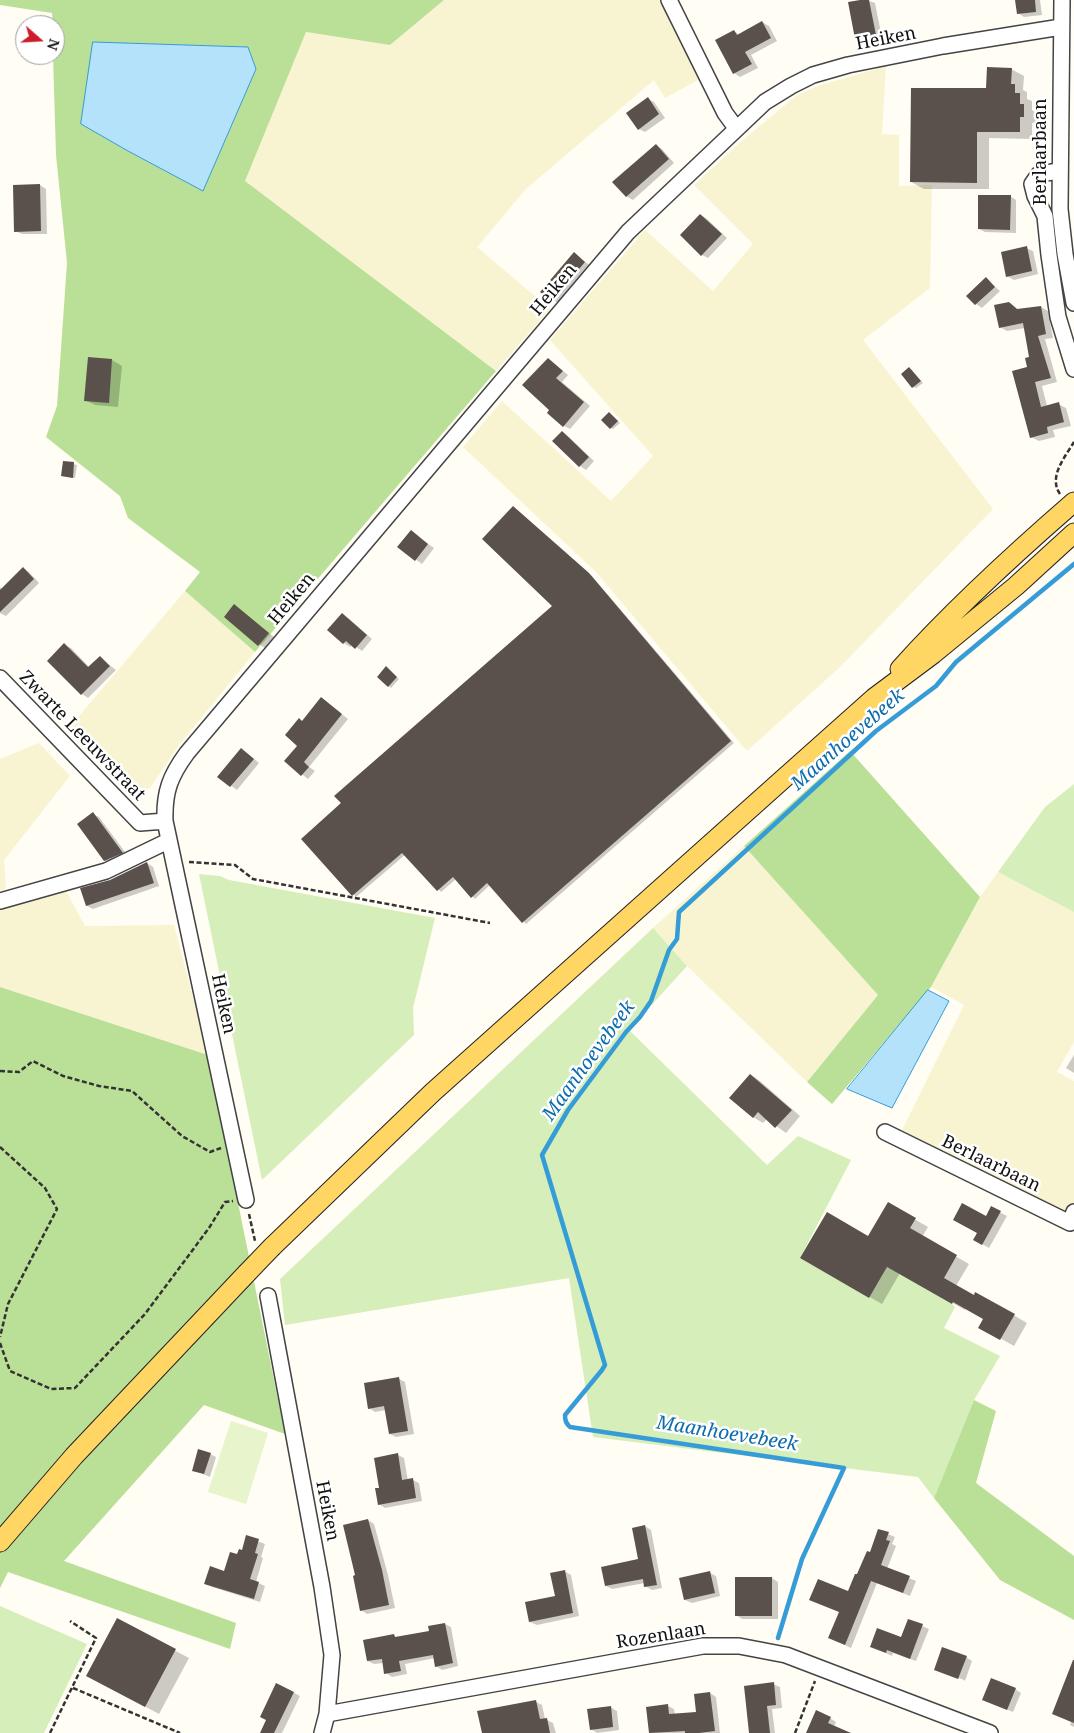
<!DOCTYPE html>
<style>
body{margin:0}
#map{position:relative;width:1074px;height:1733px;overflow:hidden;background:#fffdf4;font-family:"Noto Serif",serif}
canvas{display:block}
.north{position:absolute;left:15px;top:15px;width:50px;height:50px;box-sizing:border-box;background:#fff;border:1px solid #a0a0a0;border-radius:50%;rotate:109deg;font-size:14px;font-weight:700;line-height:20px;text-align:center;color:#111}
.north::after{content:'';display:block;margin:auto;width:18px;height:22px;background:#cd1d2a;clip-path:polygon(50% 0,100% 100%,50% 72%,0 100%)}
</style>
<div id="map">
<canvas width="1074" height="1733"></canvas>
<div class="north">N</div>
</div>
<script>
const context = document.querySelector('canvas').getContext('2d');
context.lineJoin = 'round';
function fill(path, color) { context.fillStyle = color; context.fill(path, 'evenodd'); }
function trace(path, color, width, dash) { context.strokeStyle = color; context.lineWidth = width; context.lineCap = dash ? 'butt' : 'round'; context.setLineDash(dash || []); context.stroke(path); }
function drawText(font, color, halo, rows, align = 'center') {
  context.font = font + ' "Noto Serif",serif'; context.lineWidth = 5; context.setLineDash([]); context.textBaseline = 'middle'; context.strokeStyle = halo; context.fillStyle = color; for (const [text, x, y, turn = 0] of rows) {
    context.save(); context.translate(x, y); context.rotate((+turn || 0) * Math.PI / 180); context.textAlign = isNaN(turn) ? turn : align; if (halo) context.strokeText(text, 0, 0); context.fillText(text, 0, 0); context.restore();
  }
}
const farmland = new Path2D(`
 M444,0H662L700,79L665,98L654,80L526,189L477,247L550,309L496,371L244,181L306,32L390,45Z
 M886,66L882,134L899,135V186L932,185L930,288L863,340L993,509L840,667L747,751L596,572L463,447L502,401L611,501L653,456L550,340L645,230L713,291L753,244L694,185L743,140L797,95L818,86Z
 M185,591L255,652L179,745L150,788L136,795H132L69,728Z
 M39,743L70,776L4,860L6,889L0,891V759Z
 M744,846L878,995L807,1082L687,966L653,928Z
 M998,872L1074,912V1042L1057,1072L1074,1081V1220L902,1130L964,1005L931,987L980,897Z
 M65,889L85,926L174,925L208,1055L0,987V906Z`);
const green = new Path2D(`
 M1074,784V912L998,872L1045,807Z
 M199,874L220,876L229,880L435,918L413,1008L414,1035L262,1180Z
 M653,928L687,966L629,1030L767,1165L798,1136L851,1160L800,1258L869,1298L887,1267L952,1304L955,1307L944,1328L1000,1356L974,1400L934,1498L918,1477L593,1437L569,1278L285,1325L280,1279Z
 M0,1606L87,1644L44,1733H0Z`);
const forest = new Path2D(`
 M0,0H444L390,45L306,32L245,181L496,371L255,652L185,591L200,572L128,518L120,496L46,437L57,406L67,263L56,155L53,55H55V25H53L52,13L0,5Z
 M850,751L980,897L931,987L832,1104L807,1082L878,995L744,846Z
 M0,987L208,1055L285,1434L204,1405L64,1561L236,1623L230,1649L8,1572L0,1588Z
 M974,1400L996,1411L976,1483L1074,1556V1620L1000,1580L934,1498Z`);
const pitch = new Path2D(`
 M231,1421L268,1433L246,1504L208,1492Z`);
const water = new Path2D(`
 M93,42L248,47L256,69L203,191L128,151L81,124Z
 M928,990L949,1001L892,1108L847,1089Z`);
const shadow = new Path2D(`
 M866,0L875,3L882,38L863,42L857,38Z
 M1016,0H1040L1042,15L1024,17L1018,13Z
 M762,22L769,26L777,41L751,55L758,68L740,77L734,73V31L740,35Z
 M1011,69L1024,76L1023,90L1027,92V99L1032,101V110L1036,113V123H1032V139L989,138V189H924L911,182L988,90Z
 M648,99L654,102L665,118L645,132L639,129Z
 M656,145L662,149L674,163L633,200L626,196Z
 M40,185L46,189L47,234H22L15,231Z
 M1010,196L1016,200V233L985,232L979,229Z
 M701,215L707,219L727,238L708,258L702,255Z
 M1026,248L1033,251L1038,274L1014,280L1007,276Z
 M574,254L591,266L559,304L542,291Z
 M986,279L1000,291L982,308L976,304L968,296Z
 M1009,303L1019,310L1041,307L1048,311L1053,338L1045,339L1057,382L1042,386L1047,406L1058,404L1066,408L1071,426L1053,430L1055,437L1039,441L1031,437L1029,368L1030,358L1025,328L1007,331L1000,327Z
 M548,359L568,375L562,382L590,406L570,429L564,426L551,410Z
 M112,360L122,366L118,407L95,405L85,400Z
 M910,368L923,383L916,388L913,387Z
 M612,415L620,423L613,429L611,428Z
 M562,432L568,436L594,461L586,470L580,466Z
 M64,462L77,465L75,478L62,476Z
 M516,509L592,576L734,743L526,924L490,885L475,899L456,879L441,892L406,854L356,897L302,839L554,606Z
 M411,532L434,548L422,564L399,547Z
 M23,568L29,572L39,583L6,616L0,613V587L3,590Z
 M240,610L274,637L265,648L259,644Z
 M348,618L372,639L362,651L352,644L350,647L344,643L329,630Z
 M64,645L71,648L90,668L100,658L116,670L88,698L82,694L49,661Z
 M389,670L399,679L391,688L378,677Z
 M322,699L348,719L309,767L315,771L308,779L285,761L299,745L303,722Z
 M247,753L259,763L237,790L219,777Z
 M93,814L99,817L128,856L111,864L105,861Z
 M147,863L153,867L159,886L93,909L87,906L81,889L110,881Z
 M1074,1055V1073L1066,1068Z
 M751,1075L760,1081L800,1116L786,1133L767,1119L763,1123L753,1117Z
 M888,1204L928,1227L922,1237L969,1264L956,1286L974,1296L976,1293L1027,1323L1014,1346L980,1327L985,1319L966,1308L965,1310L900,1273L882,1304L802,1258L869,1238Z
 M992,1208L1007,1216L989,1248L975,1240Z
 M399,1379L405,1382L414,1434L396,1437L390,1434L386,1410L375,1412L369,1408Z
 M210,1454L216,1457L210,1477L193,1470Z
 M398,1455L404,1458L408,1481L413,1480L419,1483L422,1501L385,1508L379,1504L380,1489Z
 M368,1520L374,1524L388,1575L395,1608L367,1614L361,1610Z
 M645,1526L651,1530L662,1588L652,1590L645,1586V1583L612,1589L606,1586L640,1560Z
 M888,1534L895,1537L892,1544L896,1546L887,1569L916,1581L910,1596L877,1583L851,1648L836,1641L830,1638L849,1592L870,1553Z
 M247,1537L265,1544L261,1557L263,1558L256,1582L265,1586L260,1602L212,1587L206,1583L225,1572L242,1551Z
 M564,1571L571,1575L579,1616L537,1625L530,1622L556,1597Z
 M710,1573L716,1576L720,1596L692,1603L685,1600Z
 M772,1578L778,1582V1619H742L736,1615Z
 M117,1620L189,1658L159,1714L101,1683Z
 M909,1620L929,1629L916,1661L893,1653L892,1656L871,1646L902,1639Z
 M445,1624L451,1627L458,1666L442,1670L436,1666L435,1658L405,1664L407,1674L392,1677L386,1673L384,1663L374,1664L368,1661L394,1636L398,1638L431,1632Z
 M966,1657L972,1661L965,1681L964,1680L935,1669Z
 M277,1684L300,1696L282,1733H261L267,1720Z
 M773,1684L780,1687L782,1708L772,1709L775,1733H750Z
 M1015,1689L1021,1693L1013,1712L984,1700Z
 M1074,1691V1727L1070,1725L1071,1722L1054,1714Z
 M710,1693L716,1697L720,1733H650L648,1708L668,1706L674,1709L675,1715L697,1713L695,1695Z
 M536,1702L542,1705L545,1719L553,1723L556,1733H483Z
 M610,1707L617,1711L619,1730L597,1733L591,1729Z
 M830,1718L836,1722L834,1727L848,1733H807Z`);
const stream = new Path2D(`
 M778,1638L802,1559L844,1468L570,1427C566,1423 565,1421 565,1415L602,1370L605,1365L542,1155L568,1110L626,1032L640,1017L651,1001L669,950L677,939L679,912L876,731L936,686L956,662L1074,564`);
const building = new Path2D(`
 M860,0H869L876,35L855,39L848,2Z
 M1015,0H1035L1036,12L1017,14Z
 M762,21L771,38L745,52L752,64L733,74L715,40L734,30L737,35Z
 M987,67L1012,68L1011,84H1015V93H1020V104H1024V117H1020V132H977V183L910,182L911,88H986Z
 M648,97L659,114L638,130L626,113Z
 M656,144L669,159L626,197L612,182Z
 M40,184L41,231L14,232L13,185Z
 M978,195H1011L1010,230L978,229Z
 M700,214L722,234L701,256L680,235Z
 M1027,246L1032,271L1006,277L1001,252Z
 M574,252L585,262L552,301L540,292Z
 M986,277L995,287L975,305L966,296Z
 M1009,302L1017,309L1041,306L1046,334L1038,336L1051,378L1035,382L1041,407L1059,402L1064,422L1047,427L1048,433L1030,438L1012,371L1027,367L1025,358L1029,357L1023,323L999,328L994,305Z
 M88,357L112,359L109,403L84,401Z
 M548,358L563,371L556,378L584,402L563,427L547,413L549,410L522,385Z
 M909,367L921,381L912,388L901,374Z
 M609,412L618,421L610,429L601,420Z
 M562,431L589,457L579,467L552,441Z
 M63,461L74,462L73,478L61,476Z
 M513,506L589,573L731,741L522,923L487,883L471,898L453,877L437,891L402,853L352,896L301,839L341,803L334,796L552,606L482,539Z
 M411,530L428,544L415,561L397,547Z
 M23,567L34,579L0,612V590Z
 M234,604L269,633L258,646L224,617Z
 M342,613L367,635L355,649L346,641L343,644L327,630Z
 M64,643L88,667L100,656L110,666L81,695L47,661Z
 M386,666L397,677L388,687L377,677Z
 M321,697L342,714L304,762L309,767L301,776L284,761L297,746L285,735L299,718L302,721Z
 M241,748L254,759L230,787L217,777Z
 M93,812L123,853L104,861L77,824Z
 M147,862L154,883L86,906L80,888L110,880Z
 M750,1074L792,1110L775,1128L758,1112L753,1118L729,1098Z
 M888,1202L916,1218L910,1228L957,1255L944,1278L974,1295L975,1292L1015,1314L1000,1340L978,1328L983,1319L953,1302L952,1304L887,1267L869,1298L800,1258L827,1212L868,1236Z
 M962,1203L986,1216L991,1206L1001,1211L982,1245L973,1240L977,1233L953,1220Z
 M399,1377L408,1431L389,1434L384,1406L368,1409L364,1383Z
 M198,1449L211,1453L204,1474L192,1471Z
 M398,1453L402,1480L413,1478L416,1498L378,1505L375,1488H379L374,1458Z
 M368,1519L382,1570L389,1605L360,1611L353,1576L355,1575L343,1525Z
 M645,1525L657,1585L644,1587L643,1579L605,1586L601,1567L638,1559L632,1528Z
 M878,1529L889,1532L886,1540L890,1541L881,1565L910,1576L903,1593L871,1581L845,1645L828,1638L839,1612L809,1600L818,1579L848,1591L855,1574H857L867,1551L870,1552Z
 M246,1535L259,1539L255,1553L258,1554L250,1579L259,1582L254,1599L204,1584L210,1566L224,1571L230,1552L237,1554L239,1549L242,1550Z
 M565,1570L573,1613L529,1622L525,1602L555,1596L550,1573Z
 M710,1571L715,1593L684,1600L679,1578Z
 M735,1577H772V1616H735Z
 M117,1618L176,1649L145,1707L86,1676Z
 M908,1619L923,1624L910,1659L887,1650L886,1653L870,1647L877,1628L901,1637Z
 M445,1623L453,1663L435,1667L433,1655L399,1661L401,1671L384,1674L382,1659L367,1661L363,1640L394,1634L395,1637L429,1631L428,1626Z
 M942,1647L967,1656L958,1679L934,1670Z
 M1073,1660H1074V1723L1052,1714Z
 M991,1678L1016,1688L1007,1710L982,1700Z
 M774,1682L776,1705L767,1706L770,1733H749L744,1686Z
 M276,1683L294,1692L274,1733H260L266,1720L260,1717Z
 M710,1692L715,1731L699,1733H685V1731L649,1733L646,1707L668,1704L669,1714L696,1712L694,1694Z
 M536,1700L540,1719L547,1718L550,1733H482L477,1711Z
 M611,1706L613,1727L590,1730L587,1709Z
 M816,1710L831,1717L828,1723L851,1733H806Z`);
const path = new Path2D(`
 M1060,494C1048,477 1065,457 1074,442
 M189,862L235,865L253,879L490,923
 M0,1071L19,1072L33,1061L63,1076L99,1086L132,1091L182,1136L210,1152L221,1148
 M0,1147L45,1188L57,1209L8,1304L0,1337
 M249,1214L255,1241
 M0,1343L10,1371L51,1389L75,1388L145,1314L209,1228L225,1202L233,1201
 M73,1688L180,1733
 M50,1733L96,1638L70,1621
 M795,1733L815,1681`);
const minor = new Path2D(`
 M669,0L725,113L736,128
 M1062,0L1060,209L1065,254L1074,303
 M1059,171L1039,174L1032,184L1035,196L1045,216L1049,255L1058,317L1074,369
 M0,678L140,823L165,821
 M0,901L106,871L168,841
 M885,1132L1070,1223L1074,1212
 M246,1200L165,821C164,792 170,776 187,753L628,232L765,102L791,86L813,75L848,65L943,46L1061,27
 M268,1296L322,1587L332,1655L327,1714L322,1733
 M327,1714L703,1646H739L786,1655L990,1733`);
const major = new Path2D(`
 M900,669C953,610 1014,554 1074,502
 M272,1247L433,1092L782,780L874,698L933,654L1016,586L1074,533
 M0,1542L74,1456L247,1273`);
const majorBridge = new Path2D(`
 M247,1273L272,1247`);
const streetNames = [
 ["Heiken",886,39,-11],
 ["Berlaarbaan",1041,152,-90],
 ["Heiken",554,290,-50],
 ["Heiken",292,599,-50],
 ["Zwarte Leeuwstraat",82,736,46],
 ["Heiken",223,1004,78],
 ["Berlaarbaan",991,1164,26],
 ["Heiken",327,1511,79],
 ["Rozenlaan",661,1636,-9]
];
const waterNames = [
 ["Maanhoevebeek",848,740,-41],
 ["Maanhoevebeek",589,1061,-54],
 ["Maanhoevebeek",727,1434,9]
];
fill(farmland, '#f8f4d1');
fill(green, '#d6eeba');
fill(forest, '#bae098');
fill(pitch, '#e7f4cc');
fill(water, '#b5e2fb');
trace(water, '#369cd7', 1);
fill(shadow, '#0003');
trace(stream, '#369cd7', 4.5);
fill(building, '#5a514c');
trace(minor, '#444', 18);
trace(major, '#222', 21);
trace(path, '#333', 2.5, [5, 2.5]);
trace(minor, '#fff', 15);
trace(major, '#ffd564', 19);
trace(majorBridge, '#222', 21, []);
trace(majorBridge, '#ffd564', 19);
drawText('18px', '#111', '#fff', streetNames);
drawText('italic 19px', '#0e6dae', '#fff', waterNames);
</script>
